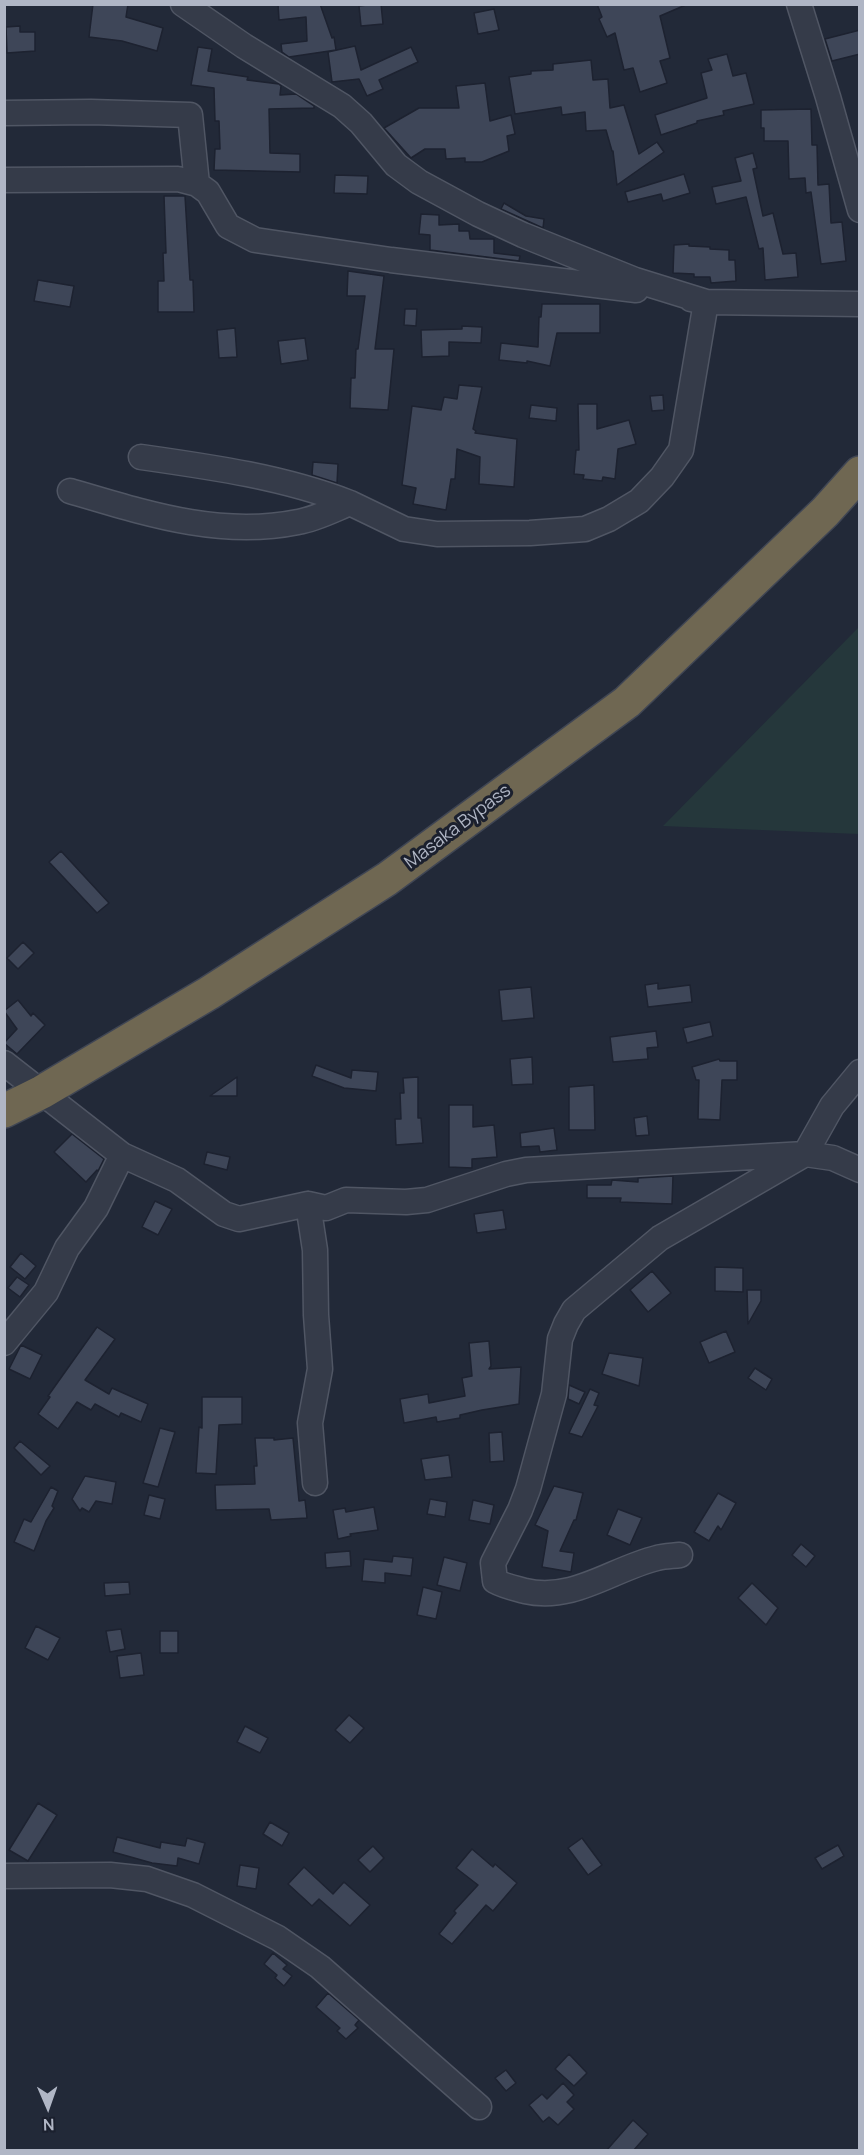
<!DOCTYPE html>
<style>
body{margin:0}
#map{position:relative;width:864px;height:2155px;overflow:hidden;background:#222938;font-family:Manrope,sans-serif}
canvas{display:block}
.frame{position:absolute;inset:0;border:6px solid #b0b6c5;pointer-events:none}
.north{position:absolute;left:18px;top:2077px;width:60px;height:60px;-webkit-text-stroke:4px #1b202e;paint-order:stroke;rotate:178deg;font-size:16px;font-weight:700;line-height:24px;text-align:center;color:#b0b6c5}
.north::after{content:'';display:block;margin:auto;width:21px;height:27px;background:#b0b6c5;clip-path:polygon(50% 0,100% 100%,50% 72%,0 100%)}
</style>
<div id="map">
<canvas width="864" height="2155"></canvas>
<div class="frame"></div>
<div class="north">N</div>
</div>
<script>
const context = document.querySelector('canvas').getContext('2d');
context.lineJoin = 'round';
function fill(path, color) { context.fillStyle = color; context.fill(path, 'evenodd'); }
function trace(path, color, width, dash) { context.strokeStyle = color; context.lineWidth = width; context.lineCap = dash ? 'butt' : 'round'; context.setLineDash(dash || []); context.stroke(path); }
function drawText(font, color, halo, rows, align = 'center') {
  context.font = font + ' Manrope,sans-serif'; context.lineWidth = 6; context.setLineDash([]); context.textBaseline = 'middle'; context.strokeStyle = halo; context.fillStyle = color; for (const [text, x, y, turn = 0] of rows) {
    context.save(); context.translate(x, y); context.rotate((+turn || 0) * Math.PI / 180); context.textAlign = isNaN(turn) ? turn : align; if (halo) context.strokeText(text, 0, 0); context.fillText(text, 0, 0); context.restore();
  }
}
const green = new Path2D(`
 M859,627V834L663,826Z`);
const building = new Path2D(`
 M93,4H128L126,17L163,28L157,51L122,41L89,37Z
 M278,4H320L332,38L334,37L336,50L289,57L282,52L281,44L307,41L306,17L279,20Z
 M375,4H381L383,24L361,26L359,6Z
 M597,4H688L660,16L670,58L660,61L667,83L640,92L633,68L624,70L615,33L607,37L599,19L602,17Z
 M494,9L499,30L478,34L474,13Z
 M20,26V32H35V51L7,53L6,27Z
 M860,30V54L832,61L825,39Z
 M355,46L361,70L411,47L418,62L379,80L383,89L367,96L359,79L332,82L328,52Z
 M198,47L212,49L208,71L248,77L247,80L279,84L281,86L280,95L296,94L314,106V108L269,109L270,153L300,154V172L214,170L215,149H220L219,121H215L214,88L191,85Z
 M727,54L733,76L746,73L754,104L723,111L724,115L697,121V123L661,135L655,115L707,98L701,73L712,70L708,59Z
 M591,60L593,80L608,79L610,108L624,105L639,154L657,142L664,152L617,185L613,151H612L606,130L586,131L585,112L562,115L561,107L515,114L509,77L531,74V71L553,70V64Z
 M485,83L490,121L511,115L515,134L507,136L509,151L482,162H465V158L446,159L445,149H425L411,158L384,128L419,108H459L456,86Z
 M811,109L812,145H817L818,185L829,184L831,223L842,222L846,261L821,264L811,192L806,193L805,178L789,179L788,141H764V128H761V110Z
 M753,153L757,168L753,169L763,216L773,213L783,254L796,253L798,277L765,280L763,248L759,249L746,197L716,204L712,187L741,181L735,158Z
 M684,174L690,193L663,201L661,194L628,202L625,192Z
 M335,175L368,176L367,194L334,193Z
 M164,196H185L190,280H193L194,312H158V281H164L163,253H166Z
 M504,203L526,216L544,219L543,228L501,209Z
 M421,214L439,215V225L459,224V231H469L470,239H494V253L520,256L519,261L430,250V235L419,234Z
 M689,244V246L710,247V249L729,250V260H735L736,281L711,283L710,277H694V274L673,273L674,245Z
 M348,271L384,276L375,349H394L388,410L350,408L351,378H355L356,349H358L365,296H347Z
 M38,280L74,286L70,307L34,301Z
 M542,304H600V333H557L550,366L527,361V363L499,360L501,343L538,347L539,317H541Z
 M405,309H417L416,326L404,325Z
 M462,326L482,327L481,343L449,342V356L422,357L421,330L462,329Z
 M235,328L237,357L219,358L217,330Z
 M305,338L308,360L281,364L278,341Z
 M459,385L482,387L473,429L476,431L475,433L517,439L514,487L479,484L480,457L457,449L455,479H451L446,510L413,504L416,488L402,485L412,406L441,410L444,397L457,399Z
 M663,395L664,410L652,411L650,396Z
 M578,404H597V429L629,420L636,444L618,449L615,479L603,477L602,481L583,479L584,475L574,474L576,450H579Z
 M531,405L557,408L556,421L529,418Z
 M313,462L338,464L337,483L312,475Z
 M61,851L109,903L97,913L49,862Z
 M23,942L34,953L18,969L7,958Z
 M658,983V989L690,985L692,1002L648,1007L645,985Z
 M531,987L534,1018L502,1021L499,990Z
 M18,1000L31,1016L33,1013L45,1025L17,1054L4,1043L17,1029L4,1011Z
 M710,1022L713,1036L687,1043L683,1028Z
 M656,1031L658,1047L647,1048L648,1059L613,1062L610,1037Z
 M532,1057L533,1084L512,1085L510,1059Z
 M719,1059L720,1061H737V1080H722L720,1120L698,1119L699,1080H696L692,1067Z
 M316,1065L351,1078L352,1070L378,1072L376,1091L344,1088L312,1076Z
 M237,1077V1096H210Z
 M418,1077V1118H421L423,1143L396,1145L395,1119H401L400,1093H404L403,1078Z
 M594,1085L595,1130H569V1087Z
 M449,1105H473V1127L494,1125L497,1157L472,1159V1168L449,1167Z
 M647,1116L649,1135L636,1136L634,1118Z
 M554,1128L557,1150L540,1152L539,1146L521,1147L520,1133Z
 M72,1134L104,1159L98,1171L97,1170L86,1182L54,1152Z
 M207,1152L230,1157L227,1170L204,1164Z
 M673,1176L672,1204L620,1202L621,1198H587V1185H611L612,1180L638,1182V1178Z
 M155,1201L172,1209L158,1235L142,1227Z
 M503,1210L506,1229L477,1233L474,1214Z
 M21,1253L36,1266L25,1279L10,1267Z
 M715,1267L743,1268V1292L715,1291Z
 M652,1271L671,1293L648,1312L630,1290Z
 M17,1277L29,1285L20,1297L8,1288Z
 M747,1290H761V1301L748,1324Z
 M97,1327L115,1339L85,1380L109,1394L112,1388L148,1404L141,1422L121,1413L119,1417L95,1404L91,1410L77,1402L58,1429L38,1414L50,1397L48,1396Z
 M726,1331L735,1352L709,1363L700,1342Z
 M489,1341L491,1366L489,1369L521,1367L519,1404L482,1410L460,1415V1418L437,1422L436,1417L404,1423L400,1399L428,1394L429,1403L465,1396L462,1378L472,1376L469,1343Z
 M21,1345L42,1355L30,1379L9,1369Z
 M609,1353L643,1358L639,1386L602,1374Z
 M755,1368L772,1379L766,1390L748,1378Z
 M569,1385L585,1392L579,1404L568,1399Z
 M590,1389L599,1393L594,1405L598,1406L582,1437L569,1433Z
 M202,1397H242V1424L219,1425L216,1474L196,1473L199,1427L202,1428Z
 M160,1428L175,1432L158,1487L143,1483Z
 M502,1432L504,1461L490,1462L489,1433Z
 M255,1438H274V1440L293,1438L299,1501L305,1500L307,1518L271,1520L269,1509L216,1510L215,1485L255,1484L254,1466H257Z
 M20,1441L50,1466L41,1475L14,1448Z
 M449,1455L452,1477L425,1480L421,1459Z
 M85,1476L116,1482L112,1504L96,1501L89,1512L82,1508L80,1511L72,1499Z
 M554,1486L583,1493L576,1520H574L560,1551L574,1553L571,1572L542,1567L548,1531L535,1525Z
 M51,1487L58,1491L52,1506L54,1508L46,1521L34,1551L14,1542L24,1519L31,1522Z
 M718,1493L736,1503L721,1530L718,1526L709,1541L694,1532Z
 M149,1495L165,1499L160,1519L144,1515Z
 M430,1499L447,1502L445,1517L427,1514Z
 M473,1500L494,1505L490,1524L469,1520Z
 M374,1507L378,1530L350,1534L351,1536L338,1539L333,1510L345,1508L346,1512Z
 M618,1509L642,1518L630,1545L607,1535Z
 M801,1544L815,1556L806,1567L792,1555Z
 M350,1551L351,1566L326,1568L325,1553Z
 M393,1556L413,1558L411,1576L385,1573V1583L362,1581L364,1559L392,1562Z
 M444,1557L467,1563L460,1591L437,1585Z
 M129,1582L130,1594L105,1596L104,1583Z
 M752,1583L778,1608L766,1625L738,1598Z
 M423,1587L442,1592L436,1619L417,1615Z
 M36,1626L60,1638L48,1660L25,1648Z
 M121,1629L125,1649L110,1652L106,1631Z
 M160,1631H178V1653H160Z
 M141,1653L144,1675L120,1678L117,1656Z
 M349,1715L364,1728L350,1743L335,1730Z
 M245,1726L268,1738L260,1753L237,1742Z
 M38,1803L57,1815L28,1861L9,1850Z
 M270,1822L289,1833L282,1846L263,1834Z
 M117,1837L160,1848L161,1842L185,1846L187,1838L205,1843L199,1864L178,1858L177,1866L152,1863L113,1852Z
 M582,1838L602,1865L588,1875L568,1848Z
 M838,1845L844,1856L822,1869L815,1858Z
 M373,1846L384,1858L370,1872L358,1860Z
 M472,1849L493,1867L495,1864L517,1883L493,1911L486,1905L452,1944L439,1934L456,1913L454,1911L478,1885L456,1868Z
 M240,1865L259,1868L256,1889L237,1886Z
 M304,1867L333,1894L344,1882L370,1905L350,1926L319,1899L312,1906L288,1884Z
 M273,1953L287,1965L283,1969L292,1976L284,1986L275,1978L277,1975L264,1964Z
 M328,1993L359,2020L355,2025L358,2028L346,2039L337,2031L340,2028L316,2007Z
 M569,2054L587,2073L574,2086L555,2069Z
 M506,2070L516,2083L506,2091L495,2078Z
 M563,2083L574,2095L567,2102L574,2109L558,2125L549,2117L543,2122L529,2105L542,2094L547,2099Z
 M633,2120L648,2134L633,2151H606Z`);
const minor = new Path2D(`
 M799,4L828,97L860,210
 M4,113L91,112L190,115L197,184
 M4,180L178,179L197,184L208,192L228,226L255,240L391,260L636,290
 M691,299L706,302L860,304
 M141,457C211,467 283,477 350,503
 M70,491C145,513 219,538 298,522C316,519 333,510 350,503L404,529L437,534L530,533L585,529L609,519L639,501L662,477L681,450L706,302L635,280L523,235L478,214L419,182L396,165L361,123L342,106L244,46L183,4
 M4,1063L122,1155L177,1180L224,1214L239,1219L308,1204L326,1208L346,1200L406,1202L427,1200L506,1174L526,1170L805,1154L833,1158L860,1170
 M308,1204L315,1250L316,1315L320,1369L310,1423L315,1483
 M4,1343L46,1292L67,1248L96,1208L122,1155
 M680,1555C672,1556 664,1556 657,1558C612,1569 574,1602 525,1591C514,1588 504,1586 495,1581L493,1563L520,1510L528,1489L554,1394L560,1339L566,1324L574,1310L660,1238L805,1154L832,1106L860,1072
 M4,1876L110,1875L147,1879L193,1895L278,1938L320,1967L479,2107`);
const highway = new Path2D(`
 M4,1111L42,1092L209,993L387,879L627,702L825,512L860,473`);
const streetNames = [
 ["Masaka Bypass",458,827,-37]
];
fill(green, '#25373b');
fill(building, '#3e4658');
trace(building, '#1d2230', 1.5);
trace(minor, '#505664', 27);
trace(highway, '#404654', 36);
trace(minor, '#353b49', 24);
trace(highway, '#6f6752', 33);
drawText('18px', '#b0b6c5', '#1b202e', streetNames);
</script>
